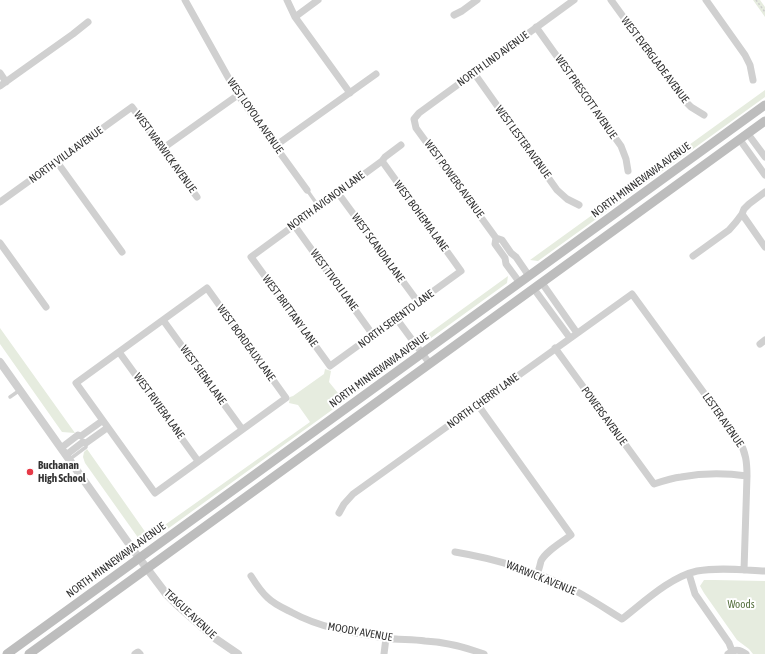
<!DOCTYPE html>
<style>
body{margin:0}
canvas{display:block;background:#fff}
</style>
<canvas width="765" height="654"></canvas>
<script>
const context = document.querySelector('canvas').getContext('2d');
context.lineJoin = 'round';
function fill(path, color) { context.fillStyle = color; context.fill(path, 'evenodd'); }
function trace(path, color, width, dash) { context.strokeStyle = color; context.lineWidth = width; context.lineCap = dash ? 'butt' : 'round'; context.setLineDash(dash || []); context.stroke(path); }
function drawText(font, color, halo, rows, align = 'center') {
  context.font = font + ' "Asap Condensed",sans-serif'; context.lineWidth = 4; context.setLineDash([]); context.textBaseline = 'middle'; context.strokeStyle = halo; context.fillStyle = color; for (const [text, x, y, turn = 0] of rows) {
    context.save(); context.translate(x, y); context.rotate((+turn || 0) * Math.PI / 180); context.textAlign = isNaN(turn) ? turn : align; if (halo) context.strokeText(text, 0, 0); context.fillText(text, 0, 0); context.restore();
  }
}
const green = new Path2D(`
 M753,0H760L765,7V17Z
 M765,90V97L538,261L530,260Z
 M508,276L507,283L431,338L424,337Z
 M0,328L75,433L62,432L0,344Z
 M405,352V355L401,360L151,541L139,539L85,463L83,457L84,452L87,449L146,533L152,534L310,422L298,405L289,403L290,397L293,396L324,374L325,369L331,371L329,382L342,398Z
 M704,580H714L765,581V654H753L749,649L737,640L704,593L700,586Z`);
const path = new Path2D(`
 M756,0L765,12`);
const service = new Path2D(`
 M307,190L319,207
 M10,397L20,390
 M70,459L86,447V443`);
const minor = new Path2D(`
 M185,0L238,95L307,190
 M287,0L295,17L350,93
 M611,0L683,99L691,107L704,115
 M706,0L745,55L750,65L753,80
 M454,15L462,11L477,0
 M295,17L318,0
 M536,27L621,146L626,159L628,171
 M0,73L6,82
 M474,73L557,190L567,199L579,205
 M0,86L73,34L88,22
 M748,134L765,157
 M740,140L765,175
 M275,146L376,74
 M162,149L238,95
 M382,161L461,271L330,366L251,257L382,161L385,157L401,145
 M57,162L122,252
 M338,193L418,302
 M0,202L132,107L197,197
 M742,214L765,247
 M294,225L373,335
 M496,238L495,244L505,258L506,264L520,283
 M0,243L46,307
 M693,256L729,230L736,222L742,214L744,209L749,204L765,192
 M529,276L516,257L511,253L502,240L496,238L416,128L414,119L419,113L574,0
 M542,283L577,333
 M207,288L286,398L155,493L76,383Z
 M534,289L570,338
 M396,318L430,364
 M163,320L242,429
 M760,344L765,340
 M555,348L654,484C663,481 672,478 681,477C703,473 725,473 747,476
 M119,352L198,461
 M478,405L571,535C562,542 546,551 541,561C540,565 539,570 537,574
 M61,448L78,435L81,436L102,421
 M66,455L83,442L86,443L107,428
 M339,513L344,504L353,494L632,294L739,441C746,452 747,463 747,476L744,570
 M455,552C497,559 536,571 574,590C591,599 606,609 622,619C644,602 670,577 697,571C719,567 743,570 765,571
 M689,574L695,594L729,643L732,651
 M251,576C256,584 261,592 268,598C274,604 283,608 291,612C320,628 353,633 385,638C398,640 412,639 425,641C445,642 465,647 484,654
 M135,654L138,652L140,654
 M384,654L386,638
 M728,654C734,649 740,649 746,654`);
const tertiary = new Path2D(`
 M0,362L139,558L167,595L176,604L203,628L216,639L238,654`);
const secondary = new Path2D(`
 M7,654L765,105
 M29,654L765,121`);
const markers = [
 [30,472,4,"#e63946"]
];
const streetNames = [
 ["NORTH LIND AVENUE",493,59,-36],
 ["WEST EVERGLADE AVENUE",655,60,53],
 ["WEST PRESCOTT AVENUE",586,97,55],
 ["WEST LOYOLA AVENUE",255,116,55],
 ["WEST LESTER AVENUE",523,142,54],
 ["WEST WARWICK AVENUE",165,152,54],
 ["NORTH VILLA AVENUE",66,155,-36],
 ["WEST POWERS AVENUE",454,179,54],
 ["NORTH MINNEWAWA AVENUE",641,180,-36],
 ["NORTH AVIGNON LANE",326,201,-36],
 ["WEST BOHEMIA LANE",421,216,54],
 ["WEST SCANDIA LANE",378,248,54],
 ["WEST TIVOLI LANE",334,280,54],
 ["WEST BRITTANY LANE",290,311,54],
 ["NORTH SERENTO LANE",396,319,-36],
 ["WEST BORDEAUX LANE",246,343,54],
 ["NORTH MINNEWAWA AVENUE",379,370,-36],
 ["WEST SIENA LANE",203,375,54],
 ["NORTH CHERRY LANE",483,401,-36],
 ["WEST RIVIERA LANE",159,406,54],
 ["POWERS AVENUE",604,416,54],
 ["LESTER AVENUE",723,420,55],
 ["NORTH MINNEWAWA AVENUE",116,560,-36],
 ["WARWICK AVENUE",541,578,22],
 ["TEAGUE AVENUE",190,614,43],
 ["MOODY AVENUE",360,632,10]
];
const poiNames = [
 ["Buchanan",38,466],
 ["High School",38,479]
];
const parkNames = [
 ["Woods",741,605]
];
fill(green, '#e6ecdf');
trace(path, '#cdcdcd', 1.5, [2, 2]);
trace(service, '#d0d0d0', 3.5);
trace(minor, '#d0d0d0', 7);
trace(tertiary, '#d0d0d0', 8);
trace(secondary, '#bdbdbd', 9);
for (const [x, y, r, color] of markers) { const dot = new Path2D(); dot.arc(x, y, r, 0, 2 * Math.PI); context.fillStyle = color; context.fill(dot); trace(dot, '#fff', 1.5); }
drawText('11px', '#333', '#fff', streetNames);
drawText('bold 11px', '#333', '#fff', poiNames, 'left');
drawText('11px', '#56703f', '#fff', parkNames);
</script>
